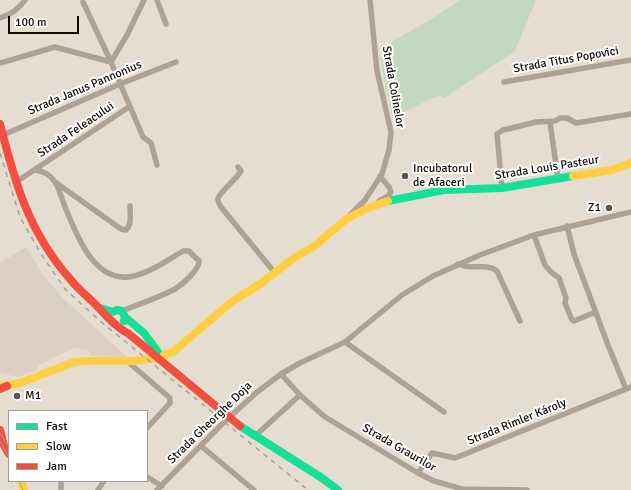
<!DOCTYPE html>
<meta charset="utf-8">
<style>
body{margin:0}
#map{position:relative;width:631px;height:490px;overflow:hidden;background:#e6ddd1;font-family:Signika,sans-serif}
canvas{display:block}
.legend{position:absolute;left:8px;top:410px;width:140px;height:72px;box-sizing:border-box;background:#fff;border:1px solid #a09e9b;margin:0;padding:5px 7px;list-style:none;font-size:12px;color:#120c06}
.legend li{display:flex;align-items:center;gap:8px;height:20px}
.legend b{width:20px;border:1px solid #a09e9b}
.scale{position:absolute;left:8px;top:16px;width:71px;height:18px;box-sizing:border-box;border:2px solid #120c06;border-top:0;padding-left:5px;font-size:12px;line-height:14px;white-space:nowrap;color:#120c06;-webkit-text-stroke:3px #fff;paint-order:stroke}
</style>
<div id="map">
<canvas width="631" height="490"></canvas>
<ul class="legend">
<li><b style="height:5px;background:#16e098"></b>Fast</li>
<li><b style="height:5px;background:#ffcf43"></b>Slow</li>
<li><b style="height:5px;background:#f24e42"></b>Jam</li>
</ul>
<div class="scale">100 m</div>
</div>
<script>
const context = document.querySelector('canvas').getContext('2d');
context.lineJoin = 'round';
function fill(path, color) { context.fillStyle = color; context.fill(path, 'evenodd'); }
function trace(path, color, width, dash) { context.strokeStyle = color; context.lineWidth = width; context.lineCap = dash ? 'butt' : 'round'; context.setLineDash(dash || []); context.stroke(path); }
function drawText(font, color, halo, rows, align = 'center') {
  context.font = font + ' Signika,sans-serif'; context.lineWidth = 4; context.setLineDash([]); context.textBaseline = 'middle'; context.strokeStyle = halo; context.fillStyle = color; for (const [text, x, y, turn = 0] of rows) {
    context.save(); context.translate(x, y); context.rotate((+turn || 0) * Math.PI / 180); context.textAlign = isNaN(turn) ? turn : align; if (halo) context.strokeText(text, 0, 0); context.fillText(text, 0, 0); context.restore();
  }
}
const medical = new Path2D(`
 M26,247L44,276L63,298L127,357L90,356L88,350L74,348L37,366L38,370L18,377L0,373V263Z`);
const green = new Path2D(`
 M460,0H535V2L515,51L444,98L440,95L392,117L380,58L394,51L391,42L430,20Z`);
const street = new Path2D(`
 M157,0L166,24
 M83,2L111,62L143,137L151,143L157,165
 M0,18C11,14 18,10 25,0
 M0,63L55,47L111,62L127,35L144,0
 M504,82L631,60
 M550,122L558,179
 M3,135L120,84L176,62
 M238,167L241,171C237,179 217,194 218,200C218,203 220,205 221,207L275,273
 M35,170C44,171 50,174 55,182C58,186 60,193 62,199C74,228 92,286 134,276C151,272 168,260 183,251H189L199,261C199,270 183,284 175,289C158,298 139,304 122,311
 M16,182L129,107
 M55,182L121,229L126,230C132,224 130,215 130,206
 M502,188L497,134L503,130L508,129L536,122L555,121L560,118H567L576,123L631,114
 M379,201L388,196L391,192L389,187L380,176
 M350,215L365,200L382,174L389,150L391,132L377,71L370,0
 M567,226L574,254L608,345L626,389
 M534,235L545,265L551,272L559,278L566,298L565,303L572,320L574,321L596,312
 M458,264C473,271 485,262 497,271L520,321
 M345,342L444,412
 M127,361L170,398V403L147,428
 M281,374L300,395L325,417L418,473L434,481L462,489L527,490
 M255,436L300,395
 M201,446L254,490
 M418,473L432,453L455,458L631,387
 M147,477L162,486
 M61,481V490
 M98,490L104,481
 M157,490L221,425L256,393L281,374L300,363L345,342L402,295L433,276L480,255L534,235L631,212`);
const fast = new Path2D(`
 M388,201L444,190L502,188L573,176
 M100,308L113,312L117,310L122,311L125,317L124,321
 M125,317L144,333L158,352
 M240,426L322,478L338,490`);
const slow = new Path2D(`
 M573,176L612,170L631,163
 M164,355L173,352L230,303L260,284L294,258L316,245L346,219L368,208L388,201
 M1,386L20,383L74,362L87,361H134L157,358
 M21,481L24,490`);
const jam = new Path2D(`
 M0,124C15,183 29,233 71,280C78,289 87,296 95,304C106,315 115,327 129,334
 M0,389L7,386
 M0,430L3,442
 M0,438L9,454`);
const tram = new Path2D(`
 M0,433L7,445
 M0,441L9,458
 M19,481L23,490`);
const rail = new Path2D(`
 M0,153L20,217L41,254L65,289L100,321L308,490`);
const jamBridge = new Path2D(`
 M129,334L240,426`);
const markers = [
 [405,176,4,"#5c554d"],
 [609,208,4,"#5c554d"],
 [17,396,4,"#5c554d"]
];
const streetNames = [
 ["Strada Titus Popovici",566,60,-10],
 ["Strada Colinelor",393,87,80],
 ["Strada Janus Pannonius",85,88,-23],
 ["Strada Feleacului",76,130,-34],
 ["Strada Louis Pasteur",547,168,-9],
 ["Strada Rimler Károly",517,422,-22],
 ["Strada Gheorghe Doja",210,423,-44],
 ["Strada Graurilor",399,448,30]
];
const poiNames = [
 ["Incubatorul",413,169],
 ["de Afaceri",413,183],
 ["Z1",601,208,"right"],
 ["M1",25,396]
];
fill(medical, '#decfc3');
fill(green, '#c2d9c0');
trace(street, '#aea295', 5.5);
trace(fast, '#16e098', 8);
trace(slow, '#ffcf43', 8);
trace(jam, '#f24e42', 8);
trace(tram, '#a9a195', 1);
trace(rail, '#a9a195', 1.5, [5, 5]);
trace(jamBridge, '#f24e42', 8);
for (const [x, y, r, color] of markers) { const dot = new Path2D(); dot.arc(x, y, r, 0, 2 * Math.PI); context.fillStyle = color; context.fill(dot); trace(dot, '#fff', 1.5); }
drawText('12px', '#120c06', '#fff', streetNames);
drawText('12px', '#120c06', '#fff', poiNames, 'left');
</script>
